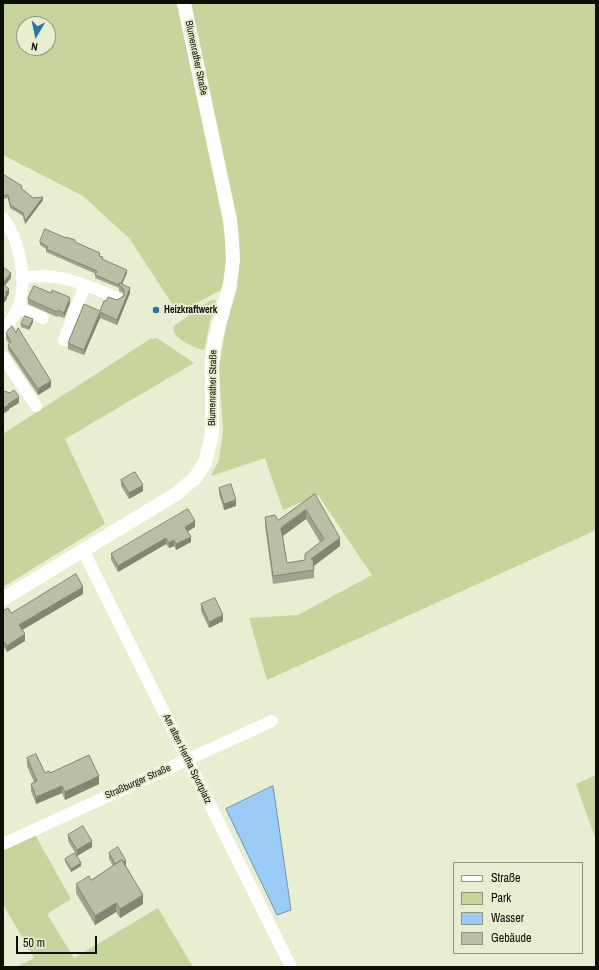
<!DOCTYPE html>
<meta charset="utf-8">
<style>
body{margin:0}
#map{position:relative;width:599px;height:970px;overflow:hidden;background:#e7eed2;font-family:"Archivo Narrow",sans-serif}
canvas{display:block}
.frame{position:absolute;inset:0;border:4px solid #0d0f06;pointer-events:none}
.legend{position:absolute;left:453px;top:862px;width:130px;height:92px;box-sizing:border-box;background:#e7eed2;border:1px solid #909580;margin:0;padding:5px 7px;list-style:none;font-size:12px;color:#0d0f06}
.legend li{display:flex;align-items:center;gap:8px;height:20px}
.legend b{width:20px;border:1px solid #909580}
.north{position:absolute;left:16px;top:16px;width:40px;height:40px;box-sizing:border-box;background:#e7eed2;border:1px solid #909580;border-radius:50%;rotate:189deg;font-size:11px;font-weight:700;line-height:16px;text-align:center;color:#0d0f06}
.north::after{content:'';display:block;margin:auto;width:14px;height:18px;background:#2a73a7;clip-path:polygon(50% 0,100% 100%,50% 72%,0 100%)}
.scale{position:absolute;left:16px;top:936px;width:81px;height:18px;box-sizing:border-box;border:2px solid #0d0f06;border-top:0;padding-left:5px;font-size:12px;line-height:14px;white-space:nowrap;color:#0d0f06;-webkit-text-stroke:3px #e7eed2;paint-order:stroke}
</style>
<div id="map">
<canvas width="599" height="970"></canvas>
<div class="frame"></div>
<ul class="legend">
<li><b style="height:5px;background:#fff"></b>Straße</li>
<li><b style="height:11px;background:#c7d49b"></b>Park</li>
<li><b style="height:11px;background:#9bccf5"></b>Wasser</li>
<li><b style="height:11px;background:#b8bfa4"></b>Gebäude</li>
</ul>
<div class="north">N</div>
<div class="scale">50 m</div>
</div>
<script>
const context = document.querySelector('canvas').getContext('2d');
context.lineJoin = 'round';
function fill(path, color) { context.fillStyle = color; context.fill(path, 'evenodd'); }
function trace(path, color, width, dash) { context.strokeStyle = color; context.lineWidth = width; context.lineCap = dash ? 'butt' : 'round'; context.setLineDash(dash || []); context.stroke(path); }
function drawText(font, color, halo, rows, align = 'center') {
  context.font = font + ' "Archivo Narrow",sans-serif'; context.lineWidth = 4; context.setLineDash([]); context.textBaseline = 'middle'; context.strokeStyle = halo; context.fillStyle = color; for (const [text, x, y, turn = 0] of rows) {
    context.save(); context.translate(x, y); context.rotate((+turn || 0) * Math.PI / 180); context.textAlign = isNaN(turn) ? turn : align; if (halo) context.strokeText(text, 0, 0); context.fillText(text, 0, 0); context.restore();
  }
}
const green = new Path2D(`
 M3,3H596V530L267,680L249,618L298,615L372,575L318,495L283,510L265,458L211,476L219,460L223,431L219,368L226,326L238,285L219,291L178,313L130,239L83,196L3,155ZM24,24H48V48H24Z
 M211,300H215L216,301L210,322L204,350C195,348 170,338 174,326Z
 M157,338L194,363L65,439L105,524L3,587V434L150,339Z
 M596,775V840L576,784Z
 M34,833L71,899L47,914L74,958L158,908L193,967H16L34,958L3,904V848Z`);
const water = new Path2D(`
 M273,786L291,910L277,915L226,809Z`);
const minor = new Path2D(`
 M3,218C20,240 28,282 18,308C14,317 8,325 3,332
 M23,278C57,271 87,285 117,298
 M18,308L43,318
 M64,340L85,285
 M3,357L36,406
 M83,550L291,967
 M3,844L272,721`);
const tertiary = new Path2D(`
 M3,599L176,494L195,478L205,463L212,435V362L215,340L230,284L233,260L232,240L230,220L184,3`);
const wall = new Path2D(`
 M3,174L33,198L43,200L25,224L23,216L10,208L8,198L3,199Z
 M40,242H75L100,256L103,259L127,273L122,284L130,293L117,325L100,318L84,355L68,349V343L100,311L106,301L117,300L124,295L123,293L119,291V288L95,278L96,274L46,252V249L40,245Z
 M28,299L70,303L64,318L58,316L57,317L28,304Z
 M33,322L29,330L21,327V324Z
 M6,333L51,387L38,395L8,350V345L9,344L6,339Z
 M121,480L143,491L129,499L121,486Z
 M219,488L236,506L224,510L219,494Z
 M315,494L340,546L314,566V578L273,584L265,526V517L278,520ZM306,519L320,542L305,554V560L287,563L283,536Z
 M195,527L188,531L191,542L176,550L174,546L169,548L166,544L118,572L111,560V554Z
 M83,594L22,630L25,641L7,652L3,646V611L11,613Z
 M201,604L223,621L209,628L201,611Z
 M27,758L45,773H50L99,784L65,800L62,793L36,804L31,791V784L34,782L27,766Z
 M68,835L92,847L77,856L68,841Z
 M109,853L126,867L143,904L120,918L116,912L95,925L76,893V884L91,880L113,866L109,859Z
 M65,859L81,866L71,872L65,862Z`);
const shadedWall = new Path2D(`
 M43,197V200L25,224V221Z
 M127,270V273L121,287V286Z
 M11,273V278L3,288V283Z
 M130,288V293L117,325V320Z
 M9,289V294L7,297V299L3,304V299L5,293Z
 M70,298V303L64,318V313Z
 M100,312V318L84,355V350Z
 M33,319V322L29,330V327Z
 M51,381V387L38,395V389Z
 M19,397V403L9,409V410L3,414V408L8,404Z
 M143,485V491L129,499V493Z
 M236,500V506L224,510V504Z
 M306,510V519L281,537V528Z
 M195,521V527L185,533V527Z
 M191,537V542L176,550V544Z
 M166,538V544L118,572V566Z
 M340,538V546L311,568V559Z
 M174,540V546L169,548V543Z
 M83,587V594L19,632V625Z
 M223,615V621L209,628V622Z
 M25,634V641L7,652V646Z
 M99,776V784L65,800V792Z
 M62,786V793L36,804V797Z
 M92,841V847L77,856V850Z
 M126,861V867L117,866Z
 M81,863V866L71,872V869Z
 M143,895V904L120,918V909Z
 M116,903V912L95,925V916Z`);
const building = new Path2D(`
 M3,174L22,186L21,188L33,198L43,197L25,221L23,213L10,205L8,195L3,196Z
 M45,229L66,238V237L75,240V242L100,253L99,256L103,257L102,259L127,270L121,284L120,283L119,285L95,275L97,271L46,249L48,247L40,242Z
 M3,267L11,273L3,283Z
 M120,283L130,288L117,320L100,312L84,350L68,343L84,304L100,311L104,301H106L108,297L117,300L124,296V291L123,288L119,285Z
 M3,284L9,289L5,293L7,294L3,299Z
 M34,286L51,293L52,290L69,297L70,298L64,313L58,310L57,312L28,299Z
 M25,316L33,319L29,327L21,324Z
 M12,326L16,333L18,328L51,381L38,389L8,345L11,342L6,333Z
 M3,390L4,391L10,393L14,390L19,397L8,404L9,405L3,408Z
 M135,472L143,485L129,493L121,480Z
 M231,484L236,500L224,504L219,488Z
 M315,494L340,538L311,559H313L314,570L273,576L265,517L275,515L278,520ZM306,510L324,539L305,554V560L287,563L281,528Z
 M188,509L195,521L185,527L191,537L176,544L174,540L169,543L166,538L118,566L111,554Z
 M76,574L83,587L19,625L25,634L7,646L3,640V611L8,608L11,613Z
 M215,598L223,615L209,622L201,604Z
 M36,754L45,773L49,771L50,773L89,755L99,776L65,792L62,786L36,797L31,784L37,781L27,758Z
 M83,826L92,841L77,850L68,835Z
 M118,847L126,861L123,862L122,860L115,864L109,853Z
 M75,853L81,863L71,869L65,859Z
 M122,860L143,895L120,909L116,903L95,916L76,884L89,876L91,880Z`);
const markers = [
 [156,310,4,"#2a73a7"]
];
const streetNames = [
 ["Blumenrather Straße",196,58,78],
 ["Blumenrather Straße",213,388,-89],
 ["Am alten Hertha Sportplatz",187,759,64],
 ["Straßburger Straße",138,782,-24]
];
const poiNames = [
 ["Heizkraftwerk",164,310]
];
fill(green, '#c7d49b');
fill(water, '#9bccf5');
trace(water, '#7093ad', 1);
trace(minor, '#fff', 12);
trace(tertiary, '#fff', 14);
fill(wall, '#9ea48d');
fill(shadedWall, '#818673');
fill(building, '#b8bfa4');
trace(building, '#818673', 1);
for (const [x, y, r, color] of markers) { const dot = new Path2D(); dot.arc(x, y, r, 0, 2 * Math.PI); context.fillStyle = color; context.fill(dot); trace(dot, '#e7eed2', 1.5); }
drawText('10px', '#0d0f06', '#e7eed2', streetNames);
drawText('bold 10px', '#0d0f06', '#e7eed2', poiNames, 'left');
</script>
